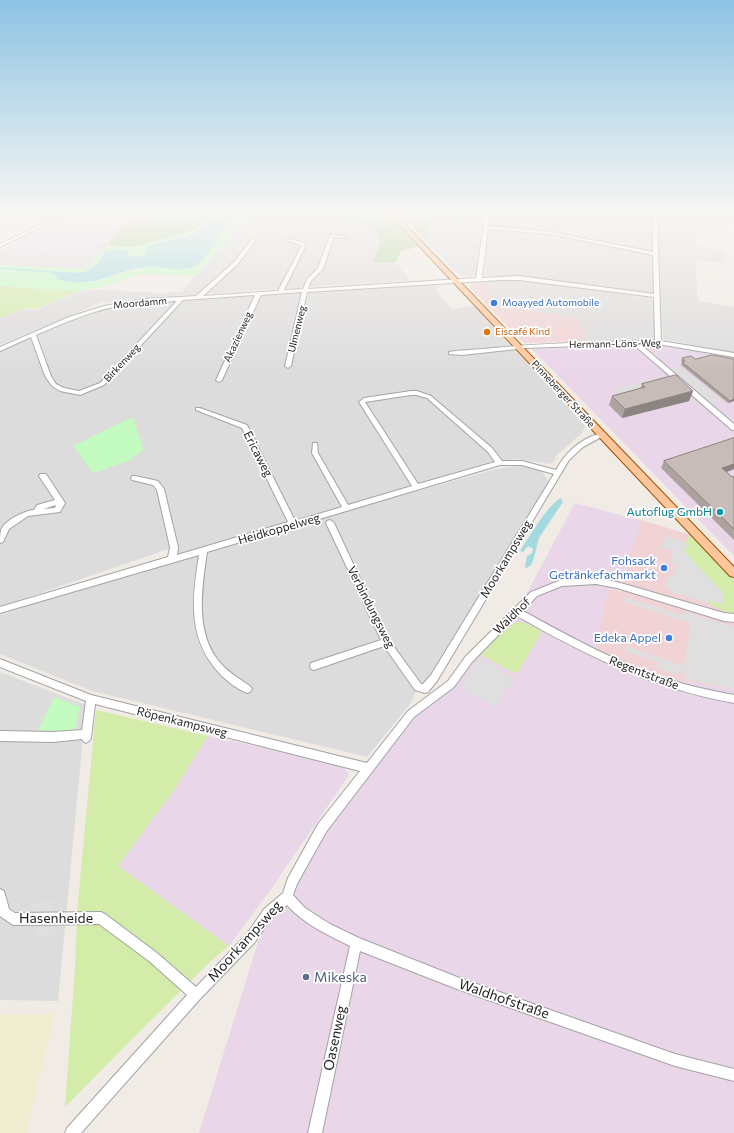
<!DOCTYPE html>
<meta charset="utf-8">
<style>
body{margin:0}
canvas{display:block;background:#f0ebe5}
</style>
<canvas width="734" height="1133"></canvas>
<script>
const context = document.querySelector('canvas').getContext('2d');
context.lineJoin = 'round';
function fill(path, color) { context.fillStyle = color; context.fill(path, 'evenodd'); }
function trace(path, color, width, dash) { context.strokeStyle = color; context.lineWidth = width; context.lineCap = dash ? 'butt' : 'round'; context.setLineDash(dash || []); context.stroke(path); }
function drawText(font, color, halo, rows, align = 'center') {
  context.font = font + ' Commissioner,sans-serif'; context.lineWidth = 3.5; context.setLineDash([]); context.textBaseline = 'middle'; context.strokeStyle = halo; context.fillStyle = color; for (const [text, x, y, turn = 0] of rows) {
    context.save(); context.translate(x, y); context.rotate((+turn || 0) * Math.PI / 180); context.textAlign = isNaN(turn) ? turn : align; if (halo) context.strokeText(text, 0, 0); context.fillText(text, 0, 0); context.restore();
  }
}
const residential = new Path2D(`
 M251,214H344L349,221L375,226L380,242L373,262H396L409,280L171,296L100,303L0,345V318L24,309L35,310L80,291L101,290L163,293L181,292Z
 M456,214H483L478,243L476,271L473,276L458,274L427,242L430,219L455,220Z
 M491,214H652L653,253L551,232L491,227L489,225Z
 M657,214H734V221L695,222L696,246L725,250L724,263L695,260L698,301L734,307V353L663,339Z
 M491,228L554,235L653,255L654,294L519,276H485L488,229Z
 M96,245H108L86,269L0,265V250L3,249L80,252Z
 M485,280L525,281L654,299V338L586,341L577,318L514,308L502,309Z
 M434,281L437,292L453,310L475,305L515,351L539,375L585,426L582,433L556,456L555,460L551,464L516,459L486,463L350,504L215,548L496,469L520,466L539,470L544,474L548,481L542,494L426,684L418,687L410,704L367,757L92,691L0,654V615L174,558V547L0,607V348L93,310L110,305L150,302H178L196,299Z
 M0,672L86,705L58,1001L0,1000Z`);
const commercial = new Path2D(`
 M485,280L502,309L514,308L577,318L586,341L524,343L470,288L471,283Z
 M638,519L691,535L734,580V690L678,680L631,666L599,652L595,648L608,588L621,592Z`);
const industrial = new Path2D(`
 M21,214H159L156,220L122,224L108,245H96L80,252L3,249L52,223Z
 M661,343L734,357V556L532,349Z
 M575,503L642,521L617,590L608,589L595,648L599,652L631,666L678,680L734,690V1133H199L262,929L333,821L417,715L454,684L486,646L528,591Z
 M208,736L342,765L349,775L271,889L229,946L118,866L172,793Z`);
const farmland = new Path2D(`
 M55,1014L26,1133H0V1015Z`);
const grass = new Path2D(`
 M0,286L79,291L35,309L25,308L0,318Z
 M691,535L734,580V614C724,613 718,607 709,604L710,601L682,549L688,547L685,542Z
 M516,622L524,623L542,631L518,672L514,673L481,655L494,640Z
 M96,710L208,736L172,793L118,866L229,946L213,959L149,1022L65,1107L75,967L77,912Z`);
const forest = new Path2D(`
 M159,214H214C193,234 185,233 160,240C138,246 131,249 108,245L122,224L156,220Z
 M344,214H387L417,247L401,251L396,262H373L380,242L375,226L349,221Z
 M400,214H456L455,220L430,219L427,242Z`);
const park = new Path2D(`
 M214,214H218C195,237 181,237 151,245C145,255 139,259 127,255V251C100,245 106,258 89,270C82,275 59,271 49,271L89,283L146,267L186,269L207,255L221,232L229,225L236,214H246L239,226L196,275L141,274L100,287L79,291L0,286V265L86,269L108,245C131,249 138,246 160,240C185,233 193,234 214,214Z
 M133,417L143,450L128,461L93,473L73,446Z
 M54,697L80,707L74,732L37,733Z`);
const parking = new Path2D(`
 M679,366L719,398L715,400L719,403L712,405L669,369Z
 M664,376L672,383L619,397L612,390Z
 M664,536L685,542L689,547L683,550L724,594L723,605L710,601L709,604L681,594L680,595L671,593V590L665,588L668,576L673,575L675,566L670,563L673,551L661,548Z
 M625,597L681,615L686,612L734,627V689L685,679V673L680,670L678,675L657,668L658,663L625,651L626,646L684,666L691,623L624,602Z
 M479,658L514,678L495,708L459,686Z
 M54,901L52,911L32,913L33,904Z
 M37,927L56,928L54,937L34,936Z`);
const water = new Path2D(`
 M218,214H236C230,223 226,226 221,233C212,244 208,257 197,265C182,274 162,265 146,267C112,271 94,290 57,279L55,274L47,271C57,271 81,275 89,270C107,259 96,244 128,251L127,255L139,257L145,254L146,249C157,240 171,242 185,237C199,233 208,224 218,214Z
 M561,498L563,502L539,538L533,561L530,566L527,568L525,567L527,556L532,553L533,549L528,546L523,552L520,551C528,539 549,503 561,498Z`);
const stream = new Path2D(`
 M0,268L51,272`);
const minor = new Path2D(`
 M62,214H68L0,247V244Z
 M485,214H489L488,226L551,232L653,252V214H657L661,341L734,353V357L658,344H640L734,424V430H732L633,344L526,348L462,355L449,354V352C460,350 472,350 483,349C540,343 597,342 655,340L654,297L519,280H501L307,292L291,366L288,368L285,366L302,292L261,295L222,380L219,382L216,380L255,295L183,300L104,385L80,395L60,391L52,386L45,376L31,337L0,351V347L69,317L104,306L144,299L196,296L234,262L252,239H254L256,240L238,264L203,296L278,291L301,247V245L288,241V239H290L305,243V247L284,290L303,289L307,279L318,268L330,235L332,234L348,237L346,238L334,237L323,269L311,281L308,289L476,278ZM488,229L551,234L653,255L654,294L519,276L482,278ZM177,301L100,383L79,391L64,388L56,384L51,376L36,335C64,323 93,310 124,305C141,302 159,302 177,301Z
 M411,391H417L431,396L492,448L502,461H522L556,470C565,454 575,444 592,436C597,435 600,433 604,433L605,435L583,447L569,460L437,681L428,692L425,693L415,690L384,646L314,670L311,669L310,666L311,663L381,640L326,523L327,521L330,520L334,523L389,640L421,684H423L431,675L554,474L522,465H500L296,526L293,528L291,527L207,552C202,587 195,629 217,659C226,671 238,678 250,686L252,689L250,692L247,693C237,689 227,681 220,674C187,639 192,598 199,555L0,613V607L168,557L170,547L157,490L153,485L132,480L131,478L132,476H135L158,481L164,489L178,547L177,555L288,522L242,428L196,410V408H200L247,425L295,521L342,507L312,453L313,443H317L318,453L348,505L412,486L359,402L364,398ZM411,395H416L427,398L488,452L495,462L418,484L365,402Z
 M40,474H46L65,503L60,512L28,516L9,529L3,542L0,543C0,539 0,534 1,530C5,520 24,511 34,510L37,505L55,500L39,476ZM56,505L55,508L42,509H43Z
 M596,578L617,582L724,613L734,614V622L724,621L617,588L596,584L562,586L537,596L523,611C572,638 623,666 677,682C696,688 715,691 734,695V703C652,688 589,657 517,616L472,662L454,687L414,717L326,832L297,884L293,895L305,908L330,924L359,938L457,977L675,1054L734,1069V1081L675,1066L457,989L360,951L322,1133H308L350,946C326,934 304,924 287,905L272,917L255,942L200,999L81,1133H65L67,1128L187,995L149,961L99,924L13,925L0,916V889L4,891L9,909L15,913L101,912L105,914L157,953L196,987L247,934L264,909L283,893L288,878L318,824L360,771L95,704L91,738L89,741L86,743L83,741L82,739L53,742L0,741V731L53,732L82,730L86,701L0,667V659L91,695L367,763L408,711L448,681L466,656L531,592L561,580Z`);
const major = new Path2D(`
 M389,214H395L734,567V577L730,576Z`);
const wall = new Path2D(`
 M682,358L695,359H734V401L728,403L681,365L682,362L681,361Z
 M642,384L693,391L689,401L622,418L609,405L612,396L640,389Z
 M734,438V469L727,472L732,477L734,476V540L661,468L664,461Z`);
const shadedWall = new Path2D(`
 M693,391L689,401L622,418L625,409Z
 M734,399V401L728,403L730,401Z
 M734,464V469L718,475L722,468Z`);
const building = new Path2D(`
 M712,355L734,359V399L730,401L682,362L685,361L682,358L691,356L695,359Z
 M676,375L693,391L625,409L612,396L645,387L642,384Z
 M734,438V464L722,468L732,477L734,476V529L664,461Z`);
const markers = [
 [494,303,4,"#3f7fe0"],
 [487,332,4,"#e8710a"],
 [720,512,4,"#0f9aa8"],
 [664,568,4,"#3f7fe0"],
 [669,638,4,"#3f7fe0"],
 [306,977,4,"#5c6f8a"]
];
const farStreetnames = [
 ["Moordamm",140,303,-5],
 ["Ulmenweg",297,329,-76],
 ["Akazienweg",238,337,-65],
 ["Hermann-Löns-Weg",615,344,-1],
 ["Birkenweg",122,363,-47],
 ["Pinneberger Straße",563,394,47]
];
const farShopnames = [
 ["Moayyed Automobile",502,303]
];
const farFoodnames = [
 ["Eiscafé Kind",495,332]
];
const streetNames = [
 ["Ericaweg",258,454,63],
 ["Heidkoppelweg",279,529,-16],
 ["Moorkampsweg",506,559,-59],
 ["Verbindungsweg",371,607,63],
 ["Waldhof",512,616,-44],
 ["Regentstraße",644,673,21],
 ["Röpenkampsweg",182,722,14]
];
const cultureNames = [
 ["Autoflug GmbH",712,512]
];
const shopNames = [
 ["Fohsack",656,561],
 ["Getränkefachmarkt",656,575],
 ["Edeka Appel",661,638]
];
const nearStreetnames = [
 ["Hasenheide",56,918],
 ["Moorkampsweg",245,941,-48],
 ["Waldhofstraße",504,999,19],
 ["Oasenweg",335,1038,-78]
];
const nearServicenames = [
 ["Mikeska",314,977]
];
fill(residential, '#dddcdc');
fill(commercial, '#f1d3d6');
fill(industrial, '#e9d6e9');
fill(farmland, '#efedcf');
fill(grass, '#d3eca9');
fill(forest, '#b1d198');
fill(park, '#c4fbc0');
fill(parking, '#dfdfdf');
fill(water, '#a4dadf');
trace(stream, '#a4dadf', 1.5);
trace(minor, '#a3a3a3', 2);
trace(major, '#9a5100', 2);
fill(minor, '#fff');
fill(major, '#ffc69b');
fill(wall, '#aca29e');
fill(shadedWall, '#8c8481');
fill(building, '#c8bcb8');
trace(building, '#8c8481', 1);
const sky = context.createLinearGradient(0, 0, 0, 373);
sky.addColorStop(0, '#8dc3e4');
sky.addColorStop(0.57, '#f8f6f3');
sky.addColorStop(1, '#f8f6f300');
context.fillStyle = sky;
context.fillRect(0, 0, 734, 373);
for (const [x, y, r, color] of markers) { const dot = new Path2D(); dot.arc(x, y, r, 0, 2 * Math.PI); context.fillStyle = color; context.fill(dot); trace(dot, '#fff', 1.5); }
drawText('10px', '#1f1f1f', '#fff', farStreetnames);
drawText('10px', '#366cbe', '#fff', farShopnames, 'left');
drawText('10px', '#c56008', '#fff', farFoodnames, 'left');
drawText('12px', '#1f1f1f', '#fff', streetNames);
drawText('12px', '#0d838f', '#fff', cultureNames, 'right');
drawText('12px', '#366cbe', '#fff', shopNames, 'right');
drawText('14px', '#1f1f1f', '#fff', nearStreetnames);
drawText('14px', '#4e5e75', '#fff', nearServicenames, 'left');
</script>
